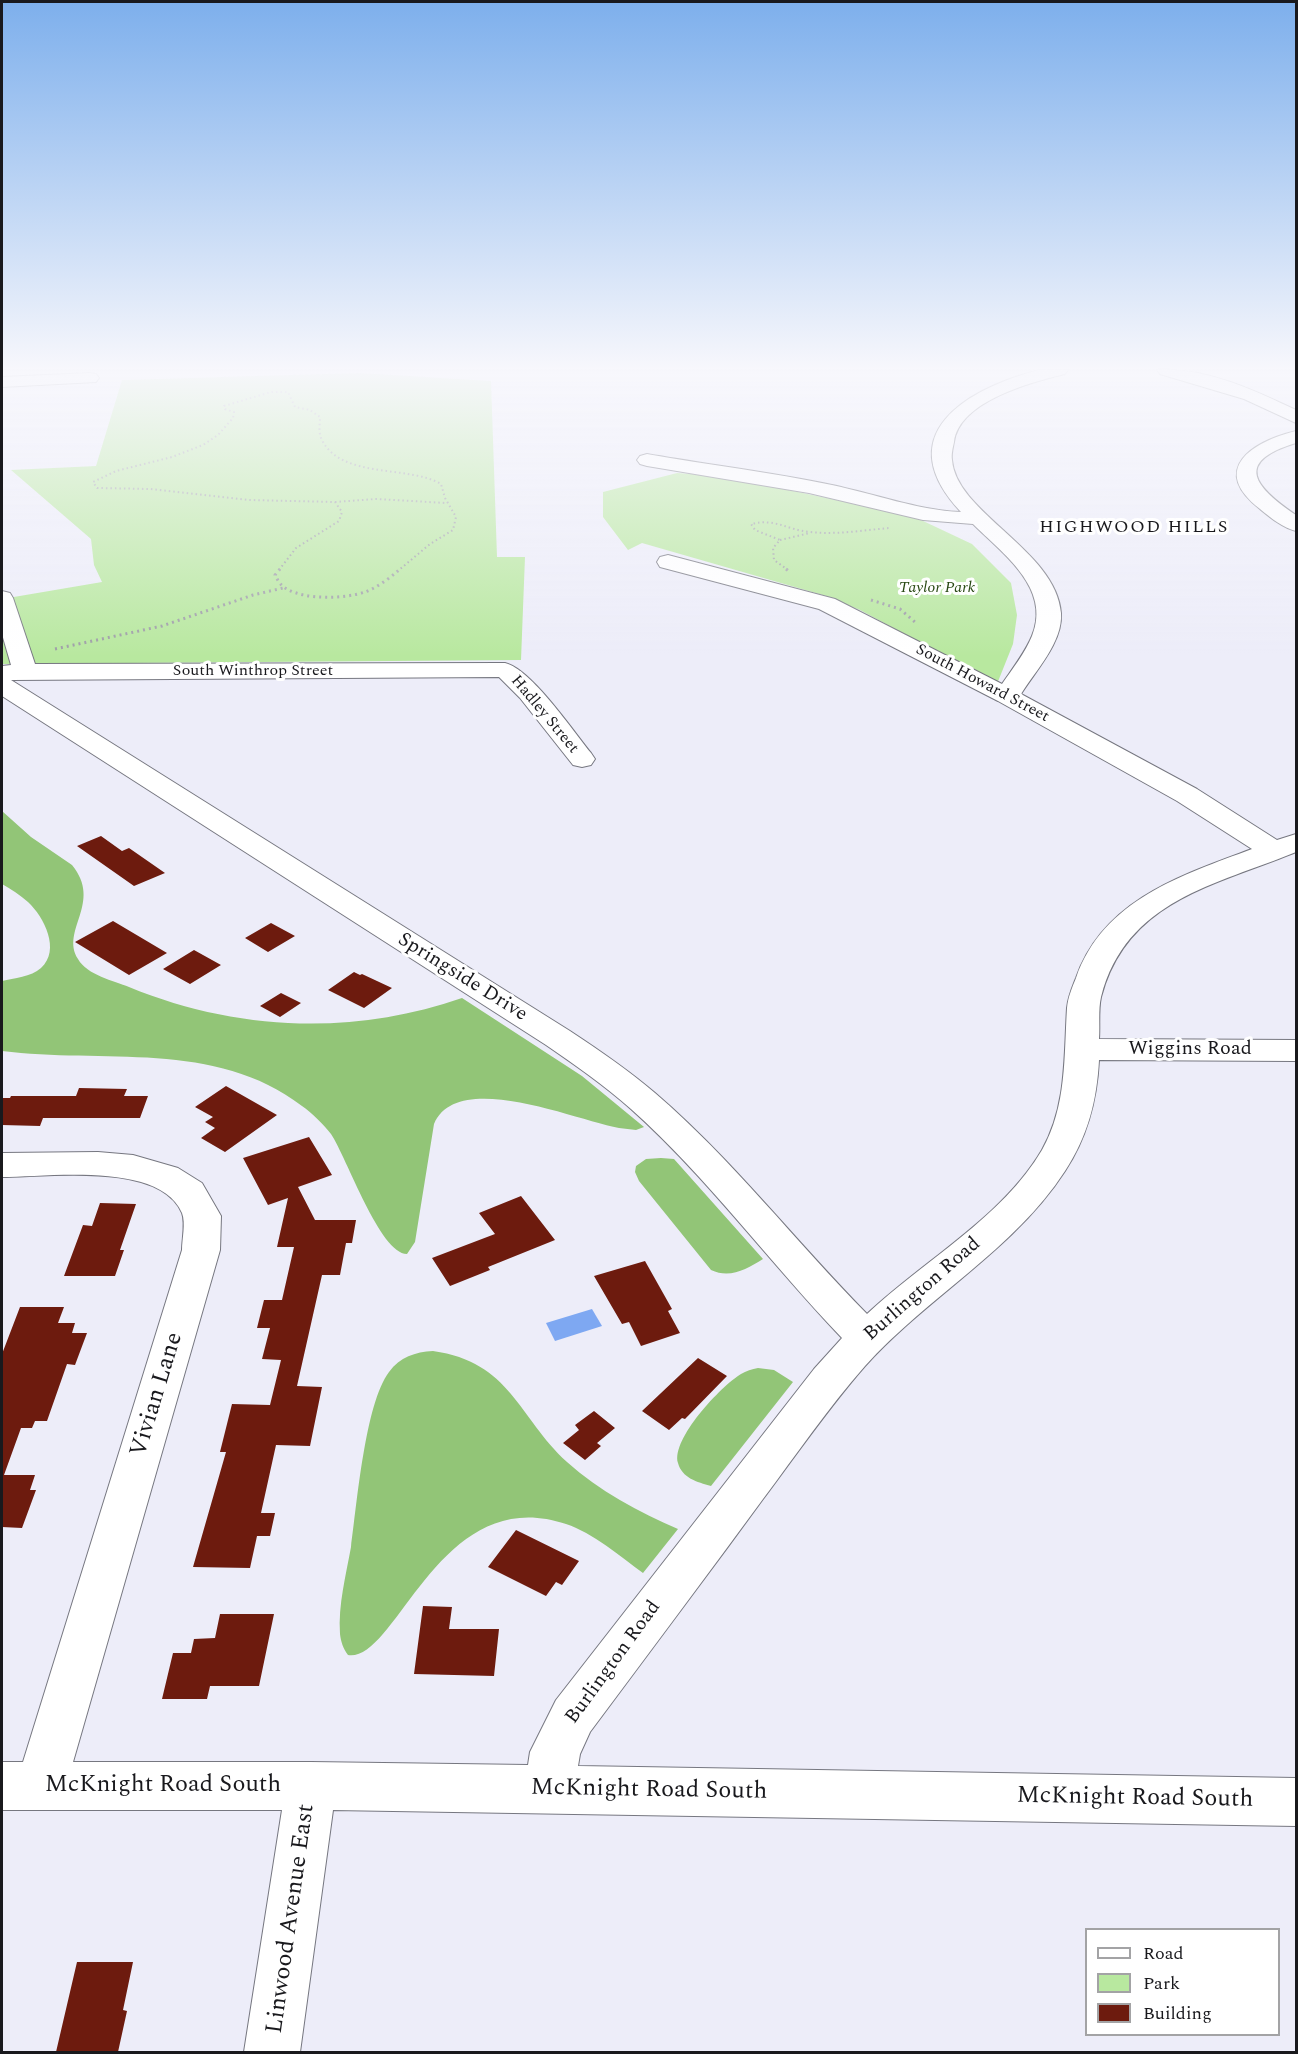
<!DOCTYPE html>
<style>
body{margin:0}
#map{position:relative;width:1298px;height:2054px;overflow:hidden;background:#ededf9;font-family:Spectral,serif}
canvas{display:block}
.frame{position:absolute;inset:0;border:3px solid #19191d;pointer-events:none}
.legend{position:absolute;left:1085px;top:1928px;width:195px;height:108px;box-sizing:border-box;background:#fff;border:2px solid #a3a3a5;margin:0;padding:8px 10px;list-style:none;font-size:18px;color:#19191d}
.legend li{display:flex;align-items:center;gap:12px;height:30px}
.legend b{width:30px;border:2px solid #a3a3a5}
</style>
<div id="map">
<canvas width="1298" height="2054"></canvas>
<div class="frame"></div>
<ul class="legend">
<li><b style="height:8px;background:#fff"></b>Road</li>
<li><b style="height:16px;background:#b8e89f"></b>Park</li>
<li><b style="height:16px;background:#6d1b0e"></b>Building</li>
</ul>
</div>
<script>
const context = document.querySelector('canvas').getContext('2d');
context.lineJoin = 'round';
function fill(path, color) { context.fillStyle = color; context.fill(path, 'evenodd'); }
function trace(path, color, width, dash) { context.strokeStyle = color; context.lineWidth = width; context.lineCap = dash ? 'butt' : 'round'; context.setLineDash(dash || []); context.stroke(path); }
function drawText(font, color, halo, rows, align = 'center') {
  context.font = font + ' Spectral,serif'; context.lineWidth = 6; context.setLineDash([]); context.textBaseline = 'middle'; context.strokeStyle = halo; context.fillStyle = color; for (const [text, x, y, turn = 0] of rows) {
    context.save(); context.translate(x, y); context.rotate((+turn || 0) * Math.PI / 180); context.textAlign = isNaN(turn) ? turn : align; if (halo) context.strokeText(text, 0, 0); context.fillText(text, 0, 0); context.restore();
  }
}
const green = new Path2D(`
 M359,373L491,381L497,557H525L521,660L2,664V599L102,582L94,565L91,539L11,470L96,466L122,380Z
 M677,473L722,476L884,510L921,520L972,544L1011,583L1017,615L1013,644L997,684L860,610L826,596L642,543L628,550L603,517V492Z`);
const forest = new Path2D(`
 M2,811L31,837L72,865C103,903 60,930 78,959C87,975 114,981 129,987C236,1031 353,1036 462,998L582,1076L644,1127L636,1130L619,1128C575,1120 457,1069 434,1124L415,1242L407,1254C380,1254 347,1158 331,1134C324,1125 312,1113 302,1106C215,1039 102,1064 2,1051V981C14,978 31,977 41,968C61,950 44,917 28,902C20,895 11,889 2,884Z
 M661,1158L674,1159L763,1259C747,1269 730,1279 711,1270L639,1181L635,1172L636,1166L646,1159Z
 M433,1351C511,1362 518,1417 567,1462C599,1491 639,1512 678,1529L643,1573C620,1556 593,1533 566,1524C439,1481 397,1663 348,1655C343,1648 341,1642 340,1634C338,1605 346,1575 351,1547C357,1504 365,1404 389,1372C400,1357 415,1352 433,1351Z
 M758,1368L774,1370L793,1382L711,1486C697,1482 682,1478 678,1463C671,1439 721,1386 741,1374C746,1371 752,1369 758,1368Z`);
const water = new Path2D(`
 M592,1309L602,1326L555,1341L546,1323Z`);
const building = new Path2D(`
 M101,836L122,851L129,848L165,873L134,886L77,846Z
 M113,921L167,953L129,975L75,942Z
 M271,923L295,936L268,952L245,938Z
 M194,950L221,965L190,984L163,969Z
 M354,972L360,975L362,974L392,988L364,1008L328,990Z
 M281,993L301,1003L280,1017L260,1006Z
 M226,1086L277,1115L225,1152L201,1138L215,1128L205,1122L213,1117L195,1107Z
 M79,1088L127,1089L124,1096H148L140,1118H43L40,1126L2,1125V1098H10L11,1096H76Z
 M309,1137L332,1175L298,1187L315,1220H356L352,1243H346L340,1275H322L297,1386L322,1387L310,1446L276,1445L261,1513H275L270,1536H257L250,1568L193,1567L226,1452H220L232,1404L270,1405L281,1360L262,1359L270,1328H257L264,1300H282L294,1247H277L288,1198L268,1205L243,1158Z
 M521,1196L555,1240L488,1267L490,1270L450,1286L432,1258L495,1234L479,1213Z
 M100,1203L136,1204L120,1250H124L115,1276H64L83,1225L92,1226Z
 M645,1261L672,1309L668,1311L680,1333L641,1346L629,1322L622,1324L594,1276Z
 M20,1307H64L58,1323H75L72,1333H87L75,1365L67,1364L47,1421H35L32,1428H21L4,1475H35L30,1490H36L22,1528L2,1527V1354Z
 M698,1358L727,1376L685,1419L682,1418L669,1430L642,1411Z
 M594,1411L615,1428L597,1443L601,1446L585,1460L563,1443L579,1430L575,1425Z
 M516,1530L579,1561L562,1585L556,1582L546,1596L488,1567Z
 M423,1606L452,1607L449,1629H499L494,1676L414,1674Z
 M220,1614H274L259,1686H210L207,1699H162L173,1653H191L194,1639L215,1638Z
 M77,1962H133L123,2010L127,2011L118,2052H56Z`);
const pathFar1 = new Path2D(`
 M335,502L376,499L446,503
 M780,540L810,533
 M279,570L296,548L339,521L342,512L335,502L249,500L150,489L97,488L93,482L116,471L172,457L203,445L218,435L233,418L234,412L225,409L224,406L271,392H288L295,407L310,410L320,417C320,424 318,433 322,440C341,479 409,465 441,484L445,498L456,517L453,530L430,544L399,570
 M788,570L774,560L773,548L780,540L755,530L751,524C776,518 787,530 810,532C837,535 864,530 890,528`);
const path = new Path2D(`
 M280,569L275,575C278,581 281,586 287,589C306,600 344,599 365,592C378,587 390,578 400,569
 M786,569L790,572
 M871,600L900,609L916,623
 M55,649L162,626L253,595L283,588`);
const minor = new Path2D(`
 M1039,370H1068L1065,374C1032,382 959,401 954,442C953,447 951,454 952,460C956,513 1056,550 1061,613C1063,642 1036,670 1021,694L1197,789L1277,840L1296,834V852C1216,885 1126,900 1101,997C1098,1010 1100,1025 1099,1039L1296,1040V1061L1099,1060C1097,1100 1088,1136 1065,1171C1014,1250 927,1297 865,1366C828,1408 796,1455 763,1499C706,1577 648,1654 590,1732L580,1754L578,1766L1296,1778V1826L333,1810L300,2052H244L282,1810H2V1762H23L182,1250C182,1239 186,1223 182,1213C160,1161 47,1177 2,1177V1153L98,1152L133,1155L178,1168L202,1183L221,1216L220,1250L73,1762H311L528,1765L530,1752L556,1700L814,1369L842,1338C770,1263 708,1178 631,1109C604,1085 575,1065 546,1045L2,696V666L11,665L2,634V591L10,593L13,598L35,664L505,663C531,669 573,731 591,753L595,759L591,765L582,767L573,765L520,698L499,677L11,680L570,1031C599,1050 628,1070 655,1093C732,1159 795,1241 867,1314C923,1261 1003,1217 1042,1150C1067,1106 1064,1056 1067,1008C1068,997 1072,988 1076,978C1103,900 1182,875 1252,849L1177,801L998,701L819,609L660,567L657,562L660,557L668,555L835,599L1002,684C1013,668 1025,653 1032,636C1052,588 1002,553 973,524L923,520L809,493L647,466L640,464L637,460L640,456L647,454C709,465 771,472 832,485C875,494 917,510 961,512C888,434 967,389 1039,370Z
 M1157,370C1205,367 1254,390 1296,410V423L1244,399L1160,374Z
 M90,373L96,374L99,378L96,382L2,387V377Z
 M1296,431V443C1232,462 1256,488 1296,515V531C1283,528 1271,518 1260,509C1209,469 1252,442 1296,431Z`);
const farParknames = [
 ["Taylor Park",937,589]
];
const farStreetnames = [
 ["South Winthrop Street",253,672],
 ["South Howard Street",982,684,28],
 ["Hadley Street",544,715,50]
];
const farNeighbourhoodnames = [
 ["HIGHWOOD HILLS",1134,528]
];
const streetNames = [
 ["Springside Drive",462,978,32],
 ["Wiggins Road",1190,1050],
 ["Burlington Road",923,1290,-41],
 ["Burlington Road",614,1663,-54]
];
const nearStreetnames = [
 ["Vivian Lane",158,1395,-73],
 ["McKnight Road South",163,1786],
 ["McKnight Road South",649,1791,1],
 ["McKnight Road South",1135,1799,1],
 ["Linwood Avenue East",292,1919,-82]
];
fill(green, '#b8e89f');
fill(forest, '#92c577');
fill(water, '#7ea8f2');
fill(building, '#6d1b0e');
trace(minor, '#767780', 2);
trace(pathFar1, '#9e9ea7', 2, [1.5, 3]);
trace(path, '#9e9ea7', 3, [2, 4]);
fill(minor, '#fff');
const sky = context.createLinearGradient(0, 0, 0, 657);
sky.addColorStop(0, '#7dafec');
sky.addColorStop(0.56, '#f7f7fc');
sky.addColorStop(1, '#f7f7fc00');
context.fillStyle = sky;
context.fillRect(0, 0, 1298, 657);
drawText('italic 16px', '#294914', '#fff', farParknames);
drawText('16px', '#19191d', '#fff', farStreetnames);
context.letterSpacing = '1.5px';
drawText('18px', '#19191d', '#fff', farNeighbourhoodnames);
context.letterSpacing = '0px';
drawText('20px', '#19191d', '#fff', streetNames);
drawText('24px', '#19191d', '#fff', nearStreetnames);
</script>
